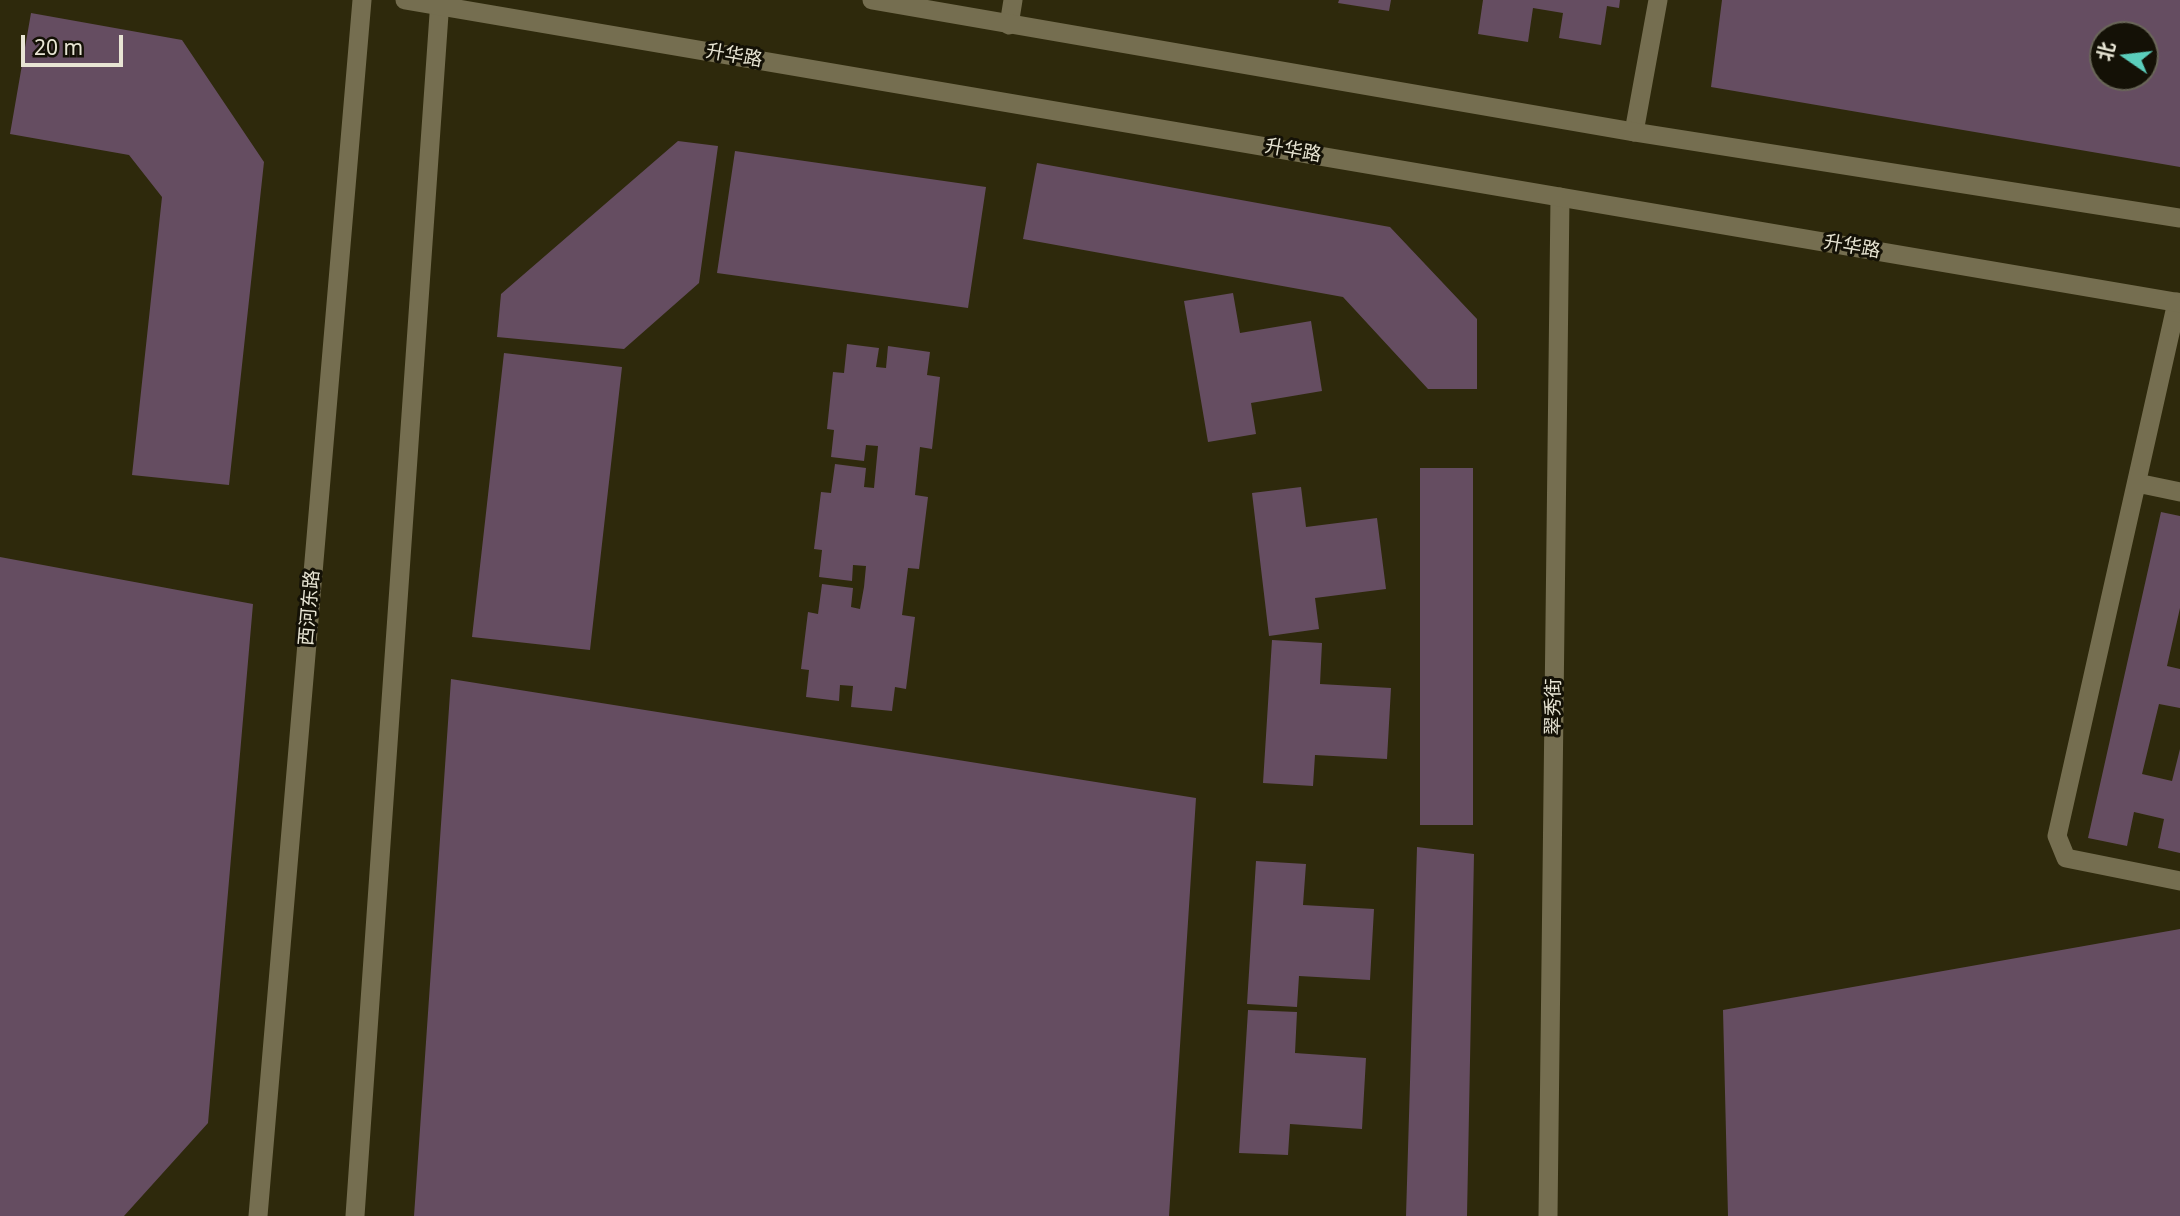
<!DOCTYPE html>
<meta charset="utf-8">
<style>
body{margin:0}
#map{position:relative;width:2180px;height:1216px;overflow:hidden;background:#2e290c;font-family:"Noto Sans","Noto Sans SC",sans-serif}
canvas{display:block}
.north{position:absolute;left:2089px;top:21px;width:70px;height:70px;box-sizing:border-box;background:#141106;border:2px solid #696658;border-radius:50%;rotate:284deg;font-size:19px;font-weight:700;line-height:28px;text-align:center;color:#e8e5d4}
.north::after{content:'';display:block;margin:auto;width:24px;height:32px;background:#5bcebc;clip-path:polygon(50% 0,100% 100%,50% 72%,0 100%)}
.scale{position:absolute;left:21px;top:35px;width:102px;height:32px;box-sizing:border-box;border:4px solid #e8e5d4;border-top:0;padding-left:9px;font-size:21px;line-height:24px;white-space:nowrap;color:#e8e5d4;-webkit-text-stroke:5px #141106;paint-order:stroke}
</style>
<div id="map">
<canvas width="2180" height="1216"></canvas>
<div class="north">北</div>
<div class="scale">20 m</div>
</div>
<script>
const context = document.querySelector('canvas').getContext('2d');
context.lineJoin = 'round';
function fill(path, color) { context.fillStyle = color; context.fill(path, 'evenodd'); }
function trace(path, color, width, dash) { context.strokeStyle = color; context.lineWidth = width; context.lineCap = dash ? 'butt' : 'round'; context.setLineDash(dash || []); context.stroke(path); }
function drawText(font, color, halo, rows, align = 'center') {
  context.font = font + ' "Noto Sans","Noto Sans SC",sans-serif'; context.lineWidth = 6; context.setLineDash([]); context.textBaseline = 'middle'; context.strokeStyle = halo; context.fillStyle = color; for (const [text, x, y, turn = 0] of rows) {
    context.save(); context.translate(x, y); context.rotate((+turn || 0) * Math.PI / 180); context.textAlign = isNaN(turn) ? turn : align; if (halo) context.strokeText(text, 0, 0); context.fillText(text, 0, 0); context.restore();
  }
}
const building = new Path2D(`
 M1339,0H1391L1389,11L1338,3Z
 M1483,0H1620L1619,8L1607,6L1601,45L1559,38L1563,13L1533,8L1528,42L1478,34Z
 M1722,0H2180V167L1711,87ZM2103,35H2145V77H2103Z
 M31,13L182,40L264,162L229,485L132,475L162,197L129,155L10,134Z
 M678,141L718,146L699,283L624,349L497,337L501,294Z
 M735,151L986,187L968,308L717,273Z
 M1037,163L1390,227L1477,319V389H1428L1343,297L1023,239Z
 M1233,293L1240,333L1311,321L1322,391L1251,403L1256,434L1208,442L1184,301Z
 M847,344L879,348L876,367L886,368L888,346L930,352L927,375L940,377L932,449L920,447L915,495L928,497L919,569L908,568L902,615L915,617L906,689L895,687L892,711L851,707L853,686L840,685L839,701L806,697L809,670L801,669L808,612L818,614L822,584L853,588L851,607L860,609L864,587L866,566L853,565L852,581L819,577L822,550L814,549L821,492L831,493L835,464L866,468L864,487L874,488L878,446L866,445L864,461L831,457L834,430L827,429L833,372L844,373Z
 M504,353L622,367L590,650L472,637Z
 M1420,468H1473V825H1420Z
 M1301,487L1306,527L1377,518L1386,589L1315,598L1319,629L1269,636L1252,493Z
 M2161,512L2180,516V608L2167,666L2180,669V708L2159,704L2142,774L2172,781L2180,749V853L2158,848L2164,819L2134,812L2127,846L2088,838Z
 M0,557L253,604L208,1123L124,1216H0Z
 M1272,640L1322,643L1320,684L1391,688L1387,759L1315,755L1313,786L1263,783Z
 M451,679L1196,798L1169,1216H414Z
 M1417,847L1474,854L1467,1216H1406Z
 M1256,861L1306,864L1303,905L1374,909L1370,980L1299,976L1297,1007L1247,1004Z
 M2180,929V1216H1728L1723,1010Z
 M1248,1010L1297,1012L1295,1053L1366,1058L1362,1129L1290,1124L1288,1155L1239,1153Z`);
const minor = new Path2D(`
 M1009,25L1013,0
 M1634,132L1658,0
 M2177,302L2057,836L2066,858L2180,881
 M2137,483L2180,492
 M1548,1216L1560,197`);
const tertiary = new Path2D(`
 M258,1216L362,0
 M355,1216L440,0`);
const secondary = new Path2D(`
 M405,0L2180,303
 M872,0L1634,132L2180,218`);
const streetNames = [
 ["升华路",734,56,10],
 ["升华路",1293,151,10],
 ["升华路",1852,247,10],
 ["西河东路",310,608,-85],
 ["翠秀街",1554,707,-89]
];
fill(building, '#654d61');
trace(minor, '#756e50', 19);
trace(tertiary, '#756e50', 19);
trace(secondary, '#756e50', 19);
drawText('19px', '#e8e5d4', '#141106', streetNames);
</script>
